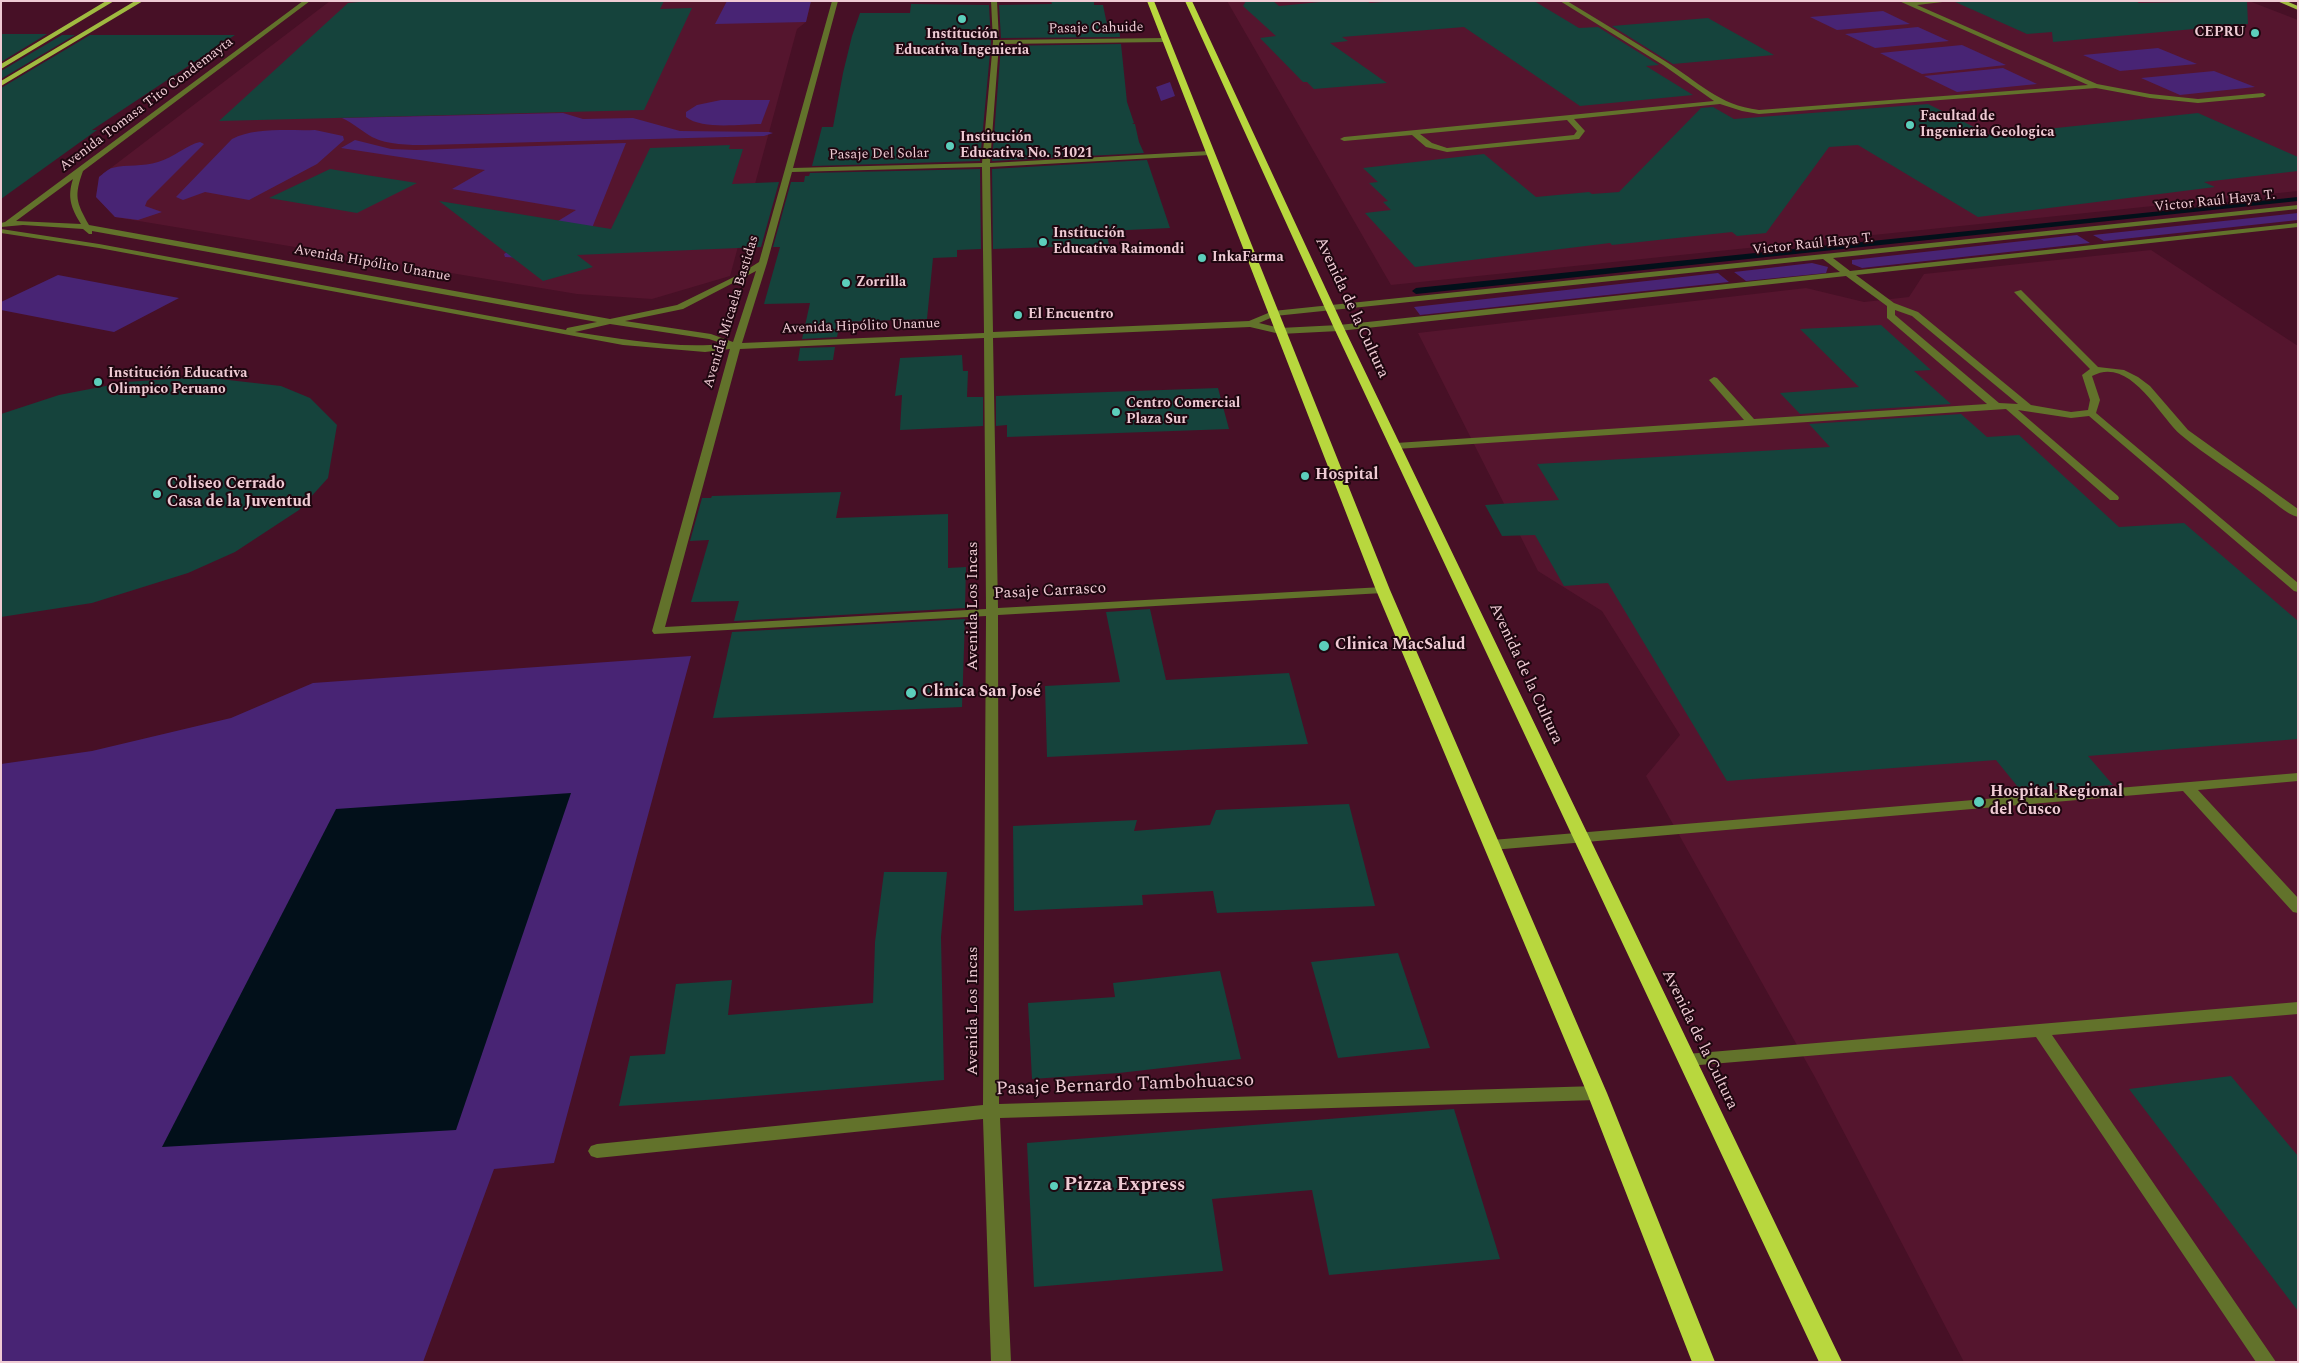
<!DOCTYPE html>
<meta charset="utf-8">
<style>
body{margin:0}
#map{position:relative;width:2299px;height:1363px;overflow:hidden;background:#471026;font-family:Spectral,serif}
canvas{display:block}
.frame{position:absolute;inset:0;border:2px solid #efcbd4;pointer-events:none}
</style>
<div id="map">
<canvas width="2299" height="1363"></canvas>
<div class="frame"></div>
</div>
<script>
const context = document.querySelector('canvas').getContext('2d');
context.lineJoin = 'round';
function fill(path, color) { context.fillStyle = color; context.fill(path, 'evenodd'); }
function trace(path, color, width, dash) { context.strokeStyle = color; context.lineWidth = width; context.lineCap = dash ? 'butt' : 'round'; context.setLineDash(dash || []); context.stroke(path); }
function drawText(font, color, halo, rows, align = 'center') {
  context.font = font + ' Spectral,serif'; context.lineWidth = 4; context.setLineDash([]); context.textBaseline = 'middle'; context.strokeStyle = halo; context.fillStyle = color; for (const [text, x, y, turn = 0] of rows) {
    context.save(); context.translate(x, y); context.rotate((+turn || 0) * Math.PI / 180); context.textAlign = isNaN(turn) ? turn : align; if (halo) context.strokeText(text, 0, 0); context.fillText(text, 0, 0); context.restore();
  }
}
const built = new Path2D(`
 M330,1H811L806,22L797,29L730,276L652,299L577,294L115,217L96,197L99,177Z
 M1227,1H2249L2298,20V191L1391,285Z
 M2151,250L2298,346V1362H1964L1816,1079L1646,776L1680,735L1602,611L1538,571L1418,333L1806,288L1864,302L1909,297L1924,274Z`);
const green = new Path2D(`
 M727,1H811L806,22L715,24Z
 M1883,11L1910,24L1837,30L1810,17Z
 M1918,27L1949,41L1875,48L1845,34Z
 M1962,45L2006,65L1922,74L1880,53Z
 M2158,48L2197,64L2120,71L2083,55Z
 M2003,68L2037,84L1957,92L1924,76Z
 M2214,71L2255,87L2180,95L2141,78Z
 M1170,82L1175,96L1161,101L1156,87Z
 M721,100H770L761,124C741,124 702,130 686,117V112L697,105Z
 M563,113L583,119L633,118L680,131L769,132L773,133L764,136L426,145C409,145 388,145 372,137C362,131 353,123 342,118Z
 M315,130L343,136L344,140L317,164L249,200L205,192L183,200L176,197L232,139C255,127 289,131 315,130Z
 M355,140L391,149L416,150L626,143L590,233L524,258L505,257L504,254L576,210L452,189L485,170L341,148Z
 M200,142L204,144L147,201L145,206L162,212L138,220L115,217L96,197L99,177C103,174 108,169 112,168C127,164 143,167 158,162C173,158 188,144 200,142Z
 M2298,213V220L2104,241L2093,235Z
 M2077,235L2090,243L1862,268L1852,264V260Z
 M1812,263L1828,267L1826,273L1746,281L1734,272Z
 M1718,273L1729,282L1420,315L1414,307Z
 M58,275L179,298L114,332L1,310V302Z
 M691,656L554,1163L494,1169L423,1362H1V764L92,751L231,718L313,683Z`);
const water = new Path2D(`
 M571,793L456,1130L162,1147L336,809Z`);
const stream = new Path2D(`
 M2298,197V201L1416,294L1412,291L1416,288Z`);
const building = new Path2D(`
 M370,1H664L660,9L692,8L644,110L219,121L348,3Z
 M1051,1H1094V5H1103L1108,29L1119,28L1120,37L1001,38L999,5L1052,4Z
 M1246,1H1273L1279,6L1331,1H1367L1370,3L1396,1H1534L1579,28L1598,27L1659,65L1646,66L1693,95L1580,106L1464,27L1342,37L1348,41L1330,43L1387,83L1314,89L1307,82H1303L1260,38L1276,36L1243,6Z
 M1953,1H2138V3L2247,1L2248,24L2053,42L2052,32L2027,34Z
 M911,4L989,5L991,42L980,161L812,166L822,127H833L843,73L852,36L860,13H910Z
 M1708,18L1774,55L1673,64L1612,26Z
 M1,34H47L1,62Z
 M62,35H75L1,79V71Z
 M90,35H235L92,130H97L1,199V88Z
 M1121,44L1127,102L1134,123L1132,124H1135L1139,142L1144,153L992,161L1001,46Z
 M1928,104L1990,135L2198,113L2298,157V171L2204,182L2215,187L1978,217L1858,145L1829,147L1766,233L1737,236L1732,232L1612,245L1610,243L1415,267L1365,213L1391,210L1383,202L1388,201L1369,183L1378,182L1363,168L1484,154L1536,197L1589,192L1592,194L1619,192L1701,108L1713,107L1734,119Z
 M730,145L729,149H743L732,184L779,182L761,247L577,255L593,267L543,281L439,201L611,229L650,148Z
 M1147,160L1170,228L1106,231L1109,245L993,249L992,169Z
 M330,169L366,175L417,183L357,213L269,198Z
 M980,169L981,249L957,250V257L933,258L927,319L840,322L837,337L802,339L810,303L764,304L780,247H773L791,182H804L805,176H809L810,173Z
 M1881,325L1931,370L1914,371L1951,404L1800,414L1780,393L1859,387L1800,329Z
 M835,347L833,360L798,361L800,348Z
 M962,355L963,371H968L967,397H983V426L900,430L902,395L895,396L900,358Z
 M202,377L281,386L310,398L337,425L328,478L299,510L235,552L188,573L92,603L1,617V414L59,395L126,382Z
 M1218,388L1229,429L1007,437V425L996,426V396Z
 M1961,414L1987,437L2019,435L2119,527L2184,523L2298,621V739L2088,756L2113,785L2022,792L1996,760L1727,781L1608,583L1564,586L1535,535L1502,536L1485,505L1559,500L1537,464L1830,447L1809,424Z
 M841,492L836,518L948,514V568L966,567L965,608L734,621L739,601L691,602L709,540L690,541L702,498H711L712,496Z
 M1150,609L1166,680L1289,673L1308,744L1047,757L1045,686L1120,682L1106,612Z
 M965,619L962,707L713,718L732,632Z
 M1349,804L1375,906L1217,913L1213,891L1142,895L1143,905L1014,911L1013,826L1137,820L1134,831L1210,825L1216,810Z
 M884,872H947L941,937L944,1080L720,1099L619,1106L630,1056L665,1054L676,984L732,980L728,1015L873,1003L875,942Z
 M1398,953L1430,1048L1338,1058L1311,962Z
 M1220,971L1241,1059L1119,1073L1032,1079L1028,1003L1115,997L1113,983Z
 M2231,1076L2298,1156V1311L2129,1089Z
 M1454,1109L1500,1259L1329,1275L1312,1190L1212,1199L1223,1271L1034,1287L1027,1143Z`);
const minor = new Path2D(`
 M303,1H310L83,171C74,196 76,202 89,225L610,319L677,305L740,274L759,262L832,1H838L793,168L982,163L993,42L991,1H997L999,40L1166,38L1169,40L1166,42L999,44L990,163L1210,151L1214,153L1210,155L990,167L993,332L1249,321L1273,311L2298,205V209L1833,258L1850,271L2298,223V227L1856,275L1894,303L1918,312L2031,405L2071,412L2088,410L2090,400L2082,375L2090,369L2014,292L2021,290L2098,367L2124,370L2138,377L2150,386L2188,430L2298,509V517C2286,514 2273,501 2263,494C2236,474 2206,456 2181,435C2159,416 2130,355 2092,376L2100,400L2096,413L2298,583V592L2294,591L2089,416L2071,418L2018,410L2118,496L2119,498L2118,500H2110L2006,409L1396,449L1391,446L1396,443L1744,420L1709,380L1714,377L1717,378L1754,419L1987,404L1887,318V306L1846,276L1339,331L1280,334L1250,327L993,338L998,608L1383,587L1389,590L1383,593L998,615L999,1104L1597,1086L1603,1088L1605,1093L1603,1098L1597,1100L1000,1118L1011,1362H991L983,1119L597,1158L591,1156L588,1151L591,1146L597,1144L983,1105L986,616L654,634L652,631L730,349L705,352L623,345L99,248L1,233V229L99,244L566,330L567,328L597,322L92,231V234H89L83,229L23,225L1,227V223L5,222ZM982,167L984,333L742,343L767,263L792,172ZM73,179C67,197 71,208 81,224L16,221ZM1823,259L1840,272L1339,325L1280,328L1259,323L1275,316ZM756,271L733,342L711,334L625,321L683,309ZM1895,310L1912,316L2018,404L1999,403L1895,315ZM610,324L709,339L724,344C675,349 623,339 575,332ZM984,338L986,609L665,627L740,349Z
 M1560,1H1567C1600,21 1633,41 1665,61C1699,82 1718,105 1759,110L2088,85L1899,1H1951L1917,5L2097,84L2150,94L2198,99L2263,93L2266,95L2263,97L2198,103L2150,98L2096,88L1759,114L1742,111L1720,104L1574,119L1585,131L1579,139L1447,152L1426,147L1412,135L1344,141L1340,139L1344,137L1714,101L1663,65ZM1567,120L1577,131L1574,135L1447,148L1432,143L1420,134Z
 M2298,773V781L2198,790L2298,898V913L2293,912L2183,791L1492,850L1487,848L1485,845L1487,842L1492,840Z
 M2298,1002V1014L2052,1035L2276,1362H2256L2036,1037L1687,1066L1681,1065L1679,1060L1681,1055L1687,1054Z`);
const major = new Path2D(`
 M106,1H114L1,69V64Z
 M135,1H143L1,86V81Z
 M2277,1H2286L2298,6V10Z`);
const highway = new Path2D(`
 M1147,1H1154L1390,590L1607,1093L1715,1362H1692L1587,1093L1376,590Z
 M1185,1H1192L1344,328L1842,1362H1819L1334,328Z`);
const markers = [
 [962,19,5,"#5ccebb"],
 [2255,33,5,"#5ccebb"],
 [1910,125,5,"#5ccebb"],
 [950,146,5,"#5ccebb"],
 [1043,242,5,"#5ccebb"],
 [1202,258,5,"#5ccebb"],
 [846,283,5,"#5ccebb"],
 [1018,315,5,"#5ccebb"],
 [98,382,5,"#5ccebb"],
 [1116,412,5,"#5ccebb"],
 [1305,476,5,"#5ccebb"],
 [157,494,5,"#5ccebb"],
 [1324,646,6,"#5ccebb"],
 [911,693,6,"#5ccebb"],
 [1979,802,6,"#5ccebb"],
 [1054,1186,5,"#5ccebb"]
];
const farStreetnames = [
 ["Pasaje Cahuide",1096,29,-1],
 ["Avenida Tomasa Tito Condemayta",147,105,-37],
 ["Pasaje Del Solar",879,155,-1],
 ["Victor Raúl Haya T.",2215,202,-6],
 ["Victor Raúl Haya T.",1813,245,-6],
 ["Avenida Hipólito Unanue",372,264,10],
 ["Avenida Micaela Bastidas",732,312,-73],
 ["Avenida Hipólito Unanue",861,327,-2]
];
const farPoinames = [
 ["CEPRU",2245,33,"right"],
 ["Institución",962,35,"center"],
 ["Educativa Ingenieria",962,51,"center"],
 ["Facultad de",1920,117],
 ["Ingenieria Geologica",1920,133],
 ["Institución",960,138],
 ["Educativa No. 51021",960,154],
 ["Institución",1053,234],
 ["Educativa Raimondi",1053,250],
 ["InkaFarma",1212,258],
 ["Zorrilla",856,283],
 ["El Encuentro",1028,315],
 ["Institución Educativa",108,374],
 ["Olimpico Peruano",108,390],
 ["Centro Comercial",1126,404],
 ["Plaza Sur",1126,420]
];
const streetNames = [
 ["Avenida de la Cultura",1351,308,65],
 ["Pasaje Carrasco",1050,592,-3],
 ["Avenida Los Incas",974,606,-90],
 ["Avenida de la Cultura",1525,674,65],
 ["Avenida Los Incas",974,1011,-90],
 ["Avenida de la Cultura",1699,1040,64]
];
const poiNames = [
 ["Hospital",1315,476],
 ["Coliseo Cerrado",167,485],
 ["Casa de la Juventud",167,503],
 ["Clinica MacSalud",1335,646],
 ["Clinica San José",922,693],
 ["Hospital Regional",1990,793],
 ["del Cusco",1990,811]
];
const nearStreetnames = [
 ["Pasaje Bernardo Tambohuacso",1125,1086,-2]
];
const nearPoinames = [
 ["Pizza Express",1064,1186]
];
fill(built, '#55152e');
fill(green, '#482474');
fill(water, '#02101a');
fill(stream, '#02101a');
fill(building, '#15433c');
fill(minor, '#62722b');
fill(major, '#a0ba40');
fill(highway, '#b8d73e');
for (const [x, y, r, color] of markers) { const dot = new Path2D(); dot.arc(x, y, r, 0, 2 * Math.PI); context.fillStyle = color; context.fill(dot); trace(dot, '#1f0710', 2); }
drawText('14px', '#efcbd4', '#1f0710', farStreetnames);
drawText('bold 14px', '#efcbd4', '#1f0710', farPoinames, 'left');
drawText('16px', '#efcbd4', '#1f0710', streetNames);
drawText('bold 16px', '#efcbd4', '#1f0710', poiNames, 'left');
drawText('19px', '#efcbd4', '#1f0710', nearStreetnames);
drawText('bold 19px', '#efcbd4', '#1f0710', nearPoinames, 'left');
</script>
